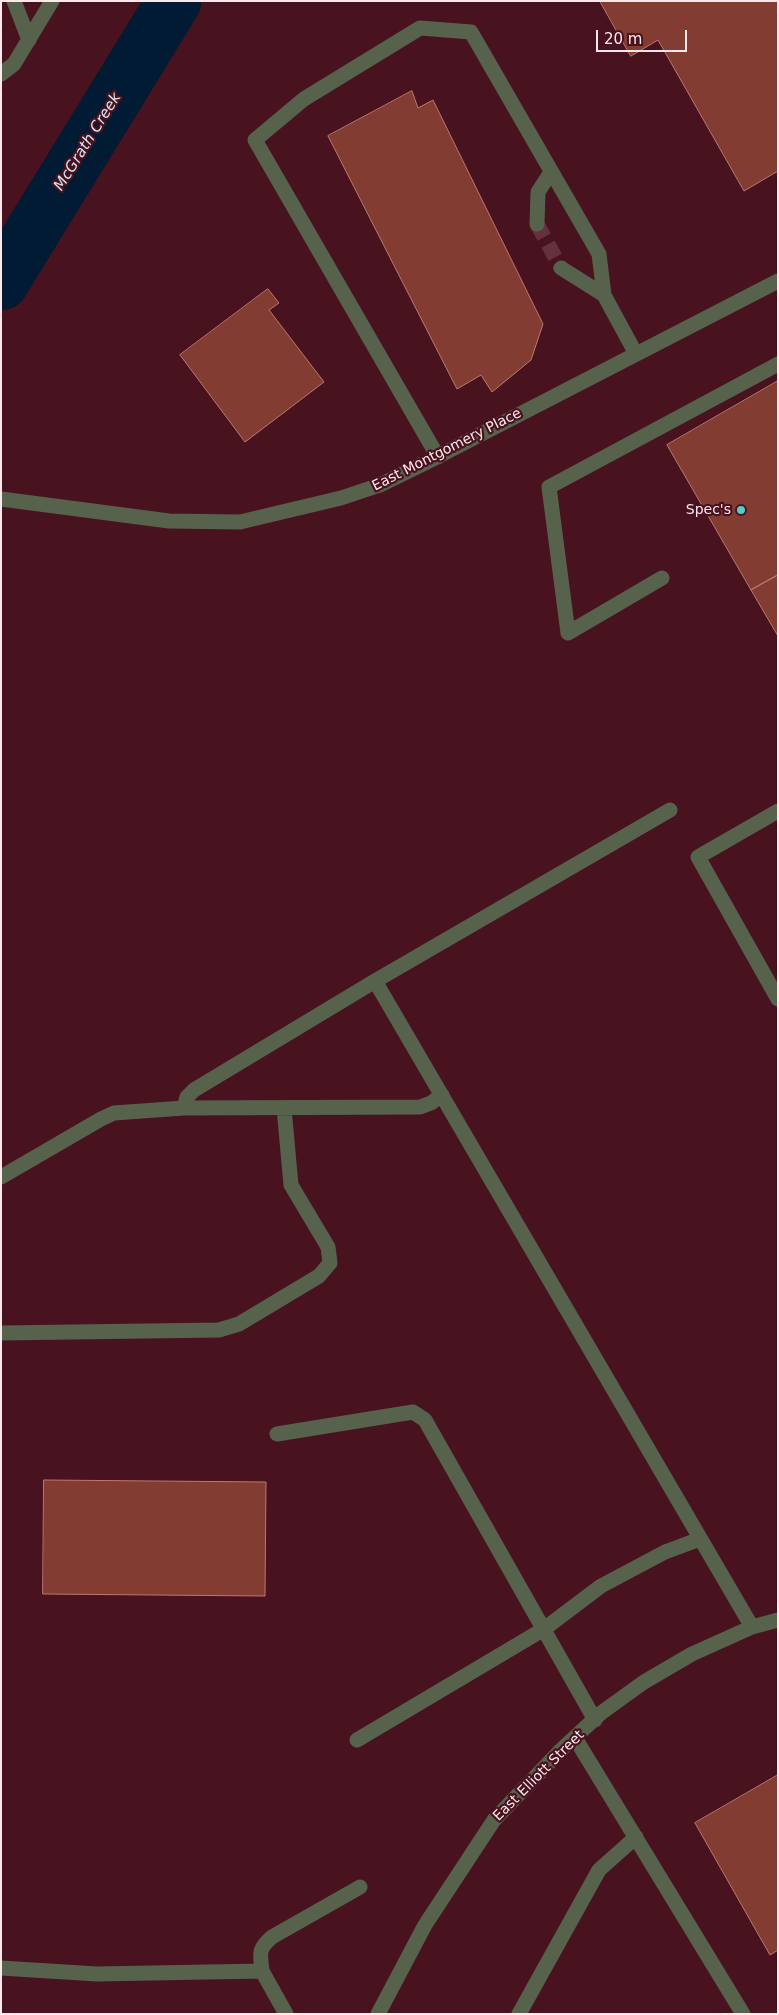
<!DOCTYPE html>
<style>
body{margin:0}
#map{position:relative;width:779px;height:2015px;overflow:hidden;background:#48121f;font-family:"DejaVu Sans",sans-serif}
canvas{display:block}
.frame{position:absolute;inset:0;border:2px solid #ffe8eb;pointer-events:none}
.scale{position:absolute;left:596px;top:30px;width:91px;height:22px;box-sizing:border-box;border:2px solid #ffe8eb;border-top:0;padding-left:6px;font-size:15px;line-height:18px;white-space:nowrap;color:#ffe8eb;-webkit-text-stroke:4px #48121f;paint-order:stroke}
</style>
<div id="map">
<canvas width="779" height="2015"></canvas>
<div class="frame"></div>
<div class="scale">20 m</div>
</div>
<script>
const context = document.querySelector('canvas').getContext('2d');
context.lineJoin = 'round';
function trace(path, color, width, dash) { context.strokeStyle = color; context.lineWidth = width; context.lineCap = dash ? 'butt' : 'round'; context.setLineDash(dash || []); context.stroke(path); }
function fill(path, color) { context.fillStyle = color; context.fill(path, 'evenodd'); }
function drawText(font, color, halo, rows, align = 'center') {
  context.font = font + ' "DejaVu Sans",sans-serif'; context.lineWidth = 4.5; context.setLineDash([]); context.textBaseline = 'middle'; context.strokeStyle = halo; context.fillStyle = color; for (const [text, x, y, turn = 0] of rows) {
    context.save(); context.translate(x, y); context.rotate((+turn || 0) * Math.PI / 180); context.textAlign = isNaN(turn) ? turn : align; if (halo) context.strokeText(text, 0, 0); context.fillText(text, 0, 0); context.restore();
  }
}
const river = new Path2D(`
 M1,283L174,1`);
const building = new Path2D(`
 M600,1H778V171L744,191L658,40L631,56Z
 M412,91L418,108L433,100L543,324L531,360L492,392L481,375L457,389L328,136Z
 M268,289L279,303L269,310L324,382L245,442L180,355Z
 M778,381V575L751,590L667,445Z
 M778,575V636L751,590Z
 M44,1480L266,1482L265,1596L43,1594Z
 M778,1775V1950L770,1955L695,1823Z`);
const minorTunnel = new Path2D(`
 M537,224L561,268`);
const minor = new Path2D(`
 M14,1L29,40
 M1,74L14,64L52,1
 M537,224L538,192L551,172
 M561,268L604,295
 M438,457L255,140L304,99L420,28L471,32L599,254L604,295L636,354
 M1,499L169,521L240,522L341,498L380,485L429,461L778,281
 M662,578L568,633L549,487L778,364
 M778,811L698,857L778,999
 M375,981L670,810
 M184,1108L420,1107L431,1103L442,1095
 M1,1177L101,1119L114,1113L184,1108L187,1097L194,1090L375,981L752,1627
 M1,1333L219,1330L239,1324L319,1276L330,1263L328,1247L291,1185L284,1108
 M277,1434L413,1412L425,1420L595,1720
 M575,1738L743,2014
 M357,1740L544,1629L601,1586L665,1552L700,1539
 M1,1968L97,1974L262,1971L286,2014
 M262,1971C260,1953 258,1949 272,1937L360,1887
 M378,2014L425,1925L494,1820L561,1750L601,1713L644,1682L692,1654L752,1627L778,1620
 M519,2014L599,1870L636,1837`);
const markers = [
 [741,510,5,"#54cdc6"]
];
const streetNames = [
 ["East Montgomery Place",447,450,-27],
 ["East Elliott Street",539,1776,-45]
];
const poiNames = [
 ["Spec's",731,510]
];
const waterNames = [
 ["McGrath Creek",88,142,-58]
];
trace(river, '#011b34', 55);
fill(building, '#833c32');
trace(building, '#bb7a70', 1);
trace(minorTunnel, '#63323e', 15, [15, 8]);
trace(minor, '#56624c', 15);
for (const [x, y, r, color] of markers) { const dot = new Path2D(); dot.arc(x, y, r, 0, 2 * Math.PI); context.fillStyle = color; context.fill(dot); trace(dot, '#48121f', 2); }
drawText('14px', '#ffe8eb', '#48121f', streetNames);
drawText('14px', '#ffe8eb', '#48121f', poiNames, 'right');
drawText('italic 15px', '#d7e5f5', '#48121f', waterNames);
</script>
